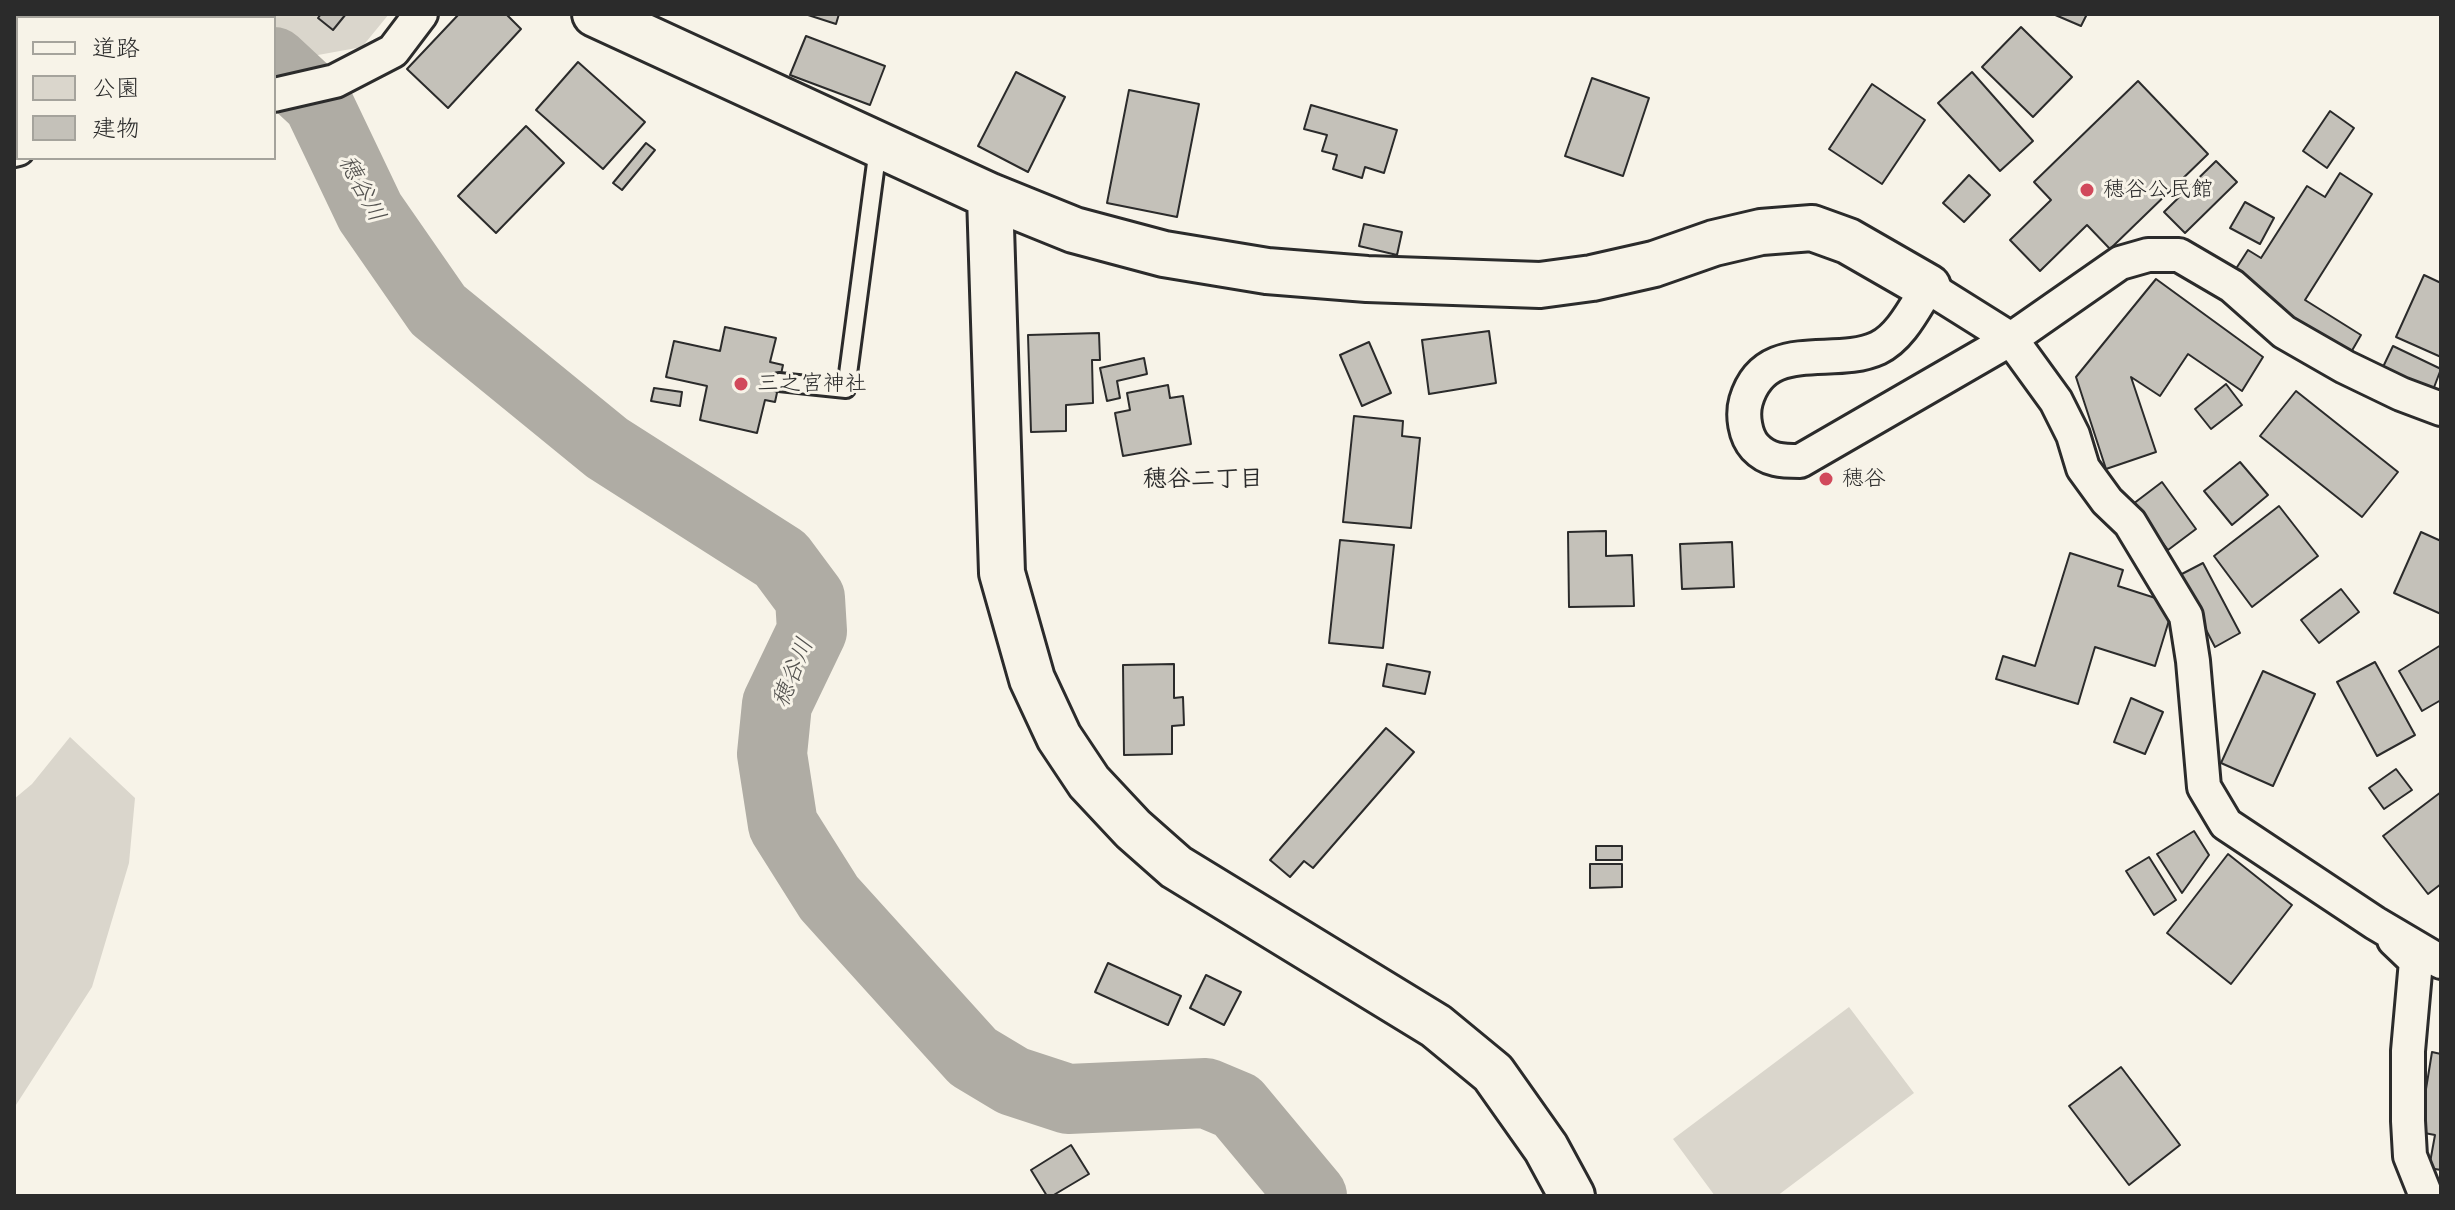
<!DOCTYPE html>
<meta charset="utf-8">
<style>
body{margin:0}
#map{position:relative;width:2455px;height:1210px;overflow:hidden;background:#f7f3e8;font-family:Sriracha,"Klee One",sans-serif}
canvas{display:block}
.frame{position:absolute;inset:0;border:16px solid #2b2b2b;pointer-events:none}
.legend{position:absolute;left:16px;top:16px;width:260px;height:144px;box-sizing:border-box;background:#f7f3e8;border:2px solid #a5a39c;margin:0;padding:10px 14px;list-style:none;font-size:24px;color:#2b2b2b}
.legend li{display:flex;align-items:center;gap:16px;height:40px}
.legend b{width:40px;border:2px solid #a5a39c}
</style>
<div id="map">
<canvas width="2455" height="1210"></canvas>
<div class="frame"></div>
<ul class="legend">
<li><b style="height:10px;background:#f7f3e8"></b>道路</li>
<li><b style="height:22px;background:#dad6cc"></b>公園</li>
<li><b style="height:22px;background:#c4c1b9"></b>建物</li>
</ul>
</div>
<script>
const context = document.querySelector('canvas').getContext('2d');
context.lineJoin = 'round';
function fill(path, color) { context.fillStyle = color; context.fill(path, 'evenodd'); }
function trace(path, color, width, dash) { context.strokeStyle = color; context.lineWidth = width; context.lineCap = dash ? 'butt' : 'round'; context.setLineDash(dash || []); context.stroke(path); }
function drawText(font, color, halo, rows, align = 'center') {
  context.font = font + ' Sriracha,"Klee One",sans-serif'; context.lineWidth = 6; context.setLineDash([]); context.textBaseline = 'middle'; context.strokeStyle = halo; context.fillStyle = color; for (const [text, x, y, turn = 0] of rows) {
    context.save(); context.translate(x, y); context.rotate((+turn || 0) * Math.PI / 180); context.textAlign = isNaN(turn) ? turn : align; if (halo) context.strokeText(text, 0, 0); context.fillText(text, 0, 0); context.restore();
  }
}
const green = new Path2D(`
 M200,14H389L362,47L274,63V18H204Z
 M70,737L135,798L129,863L92,987L14,1108V799L32,784Z
 M1849,1007L1914,1093L1777,1196H1715L1673,1139Z`);
const river = new Path2D(`
 M197,14L205,18
 M274,62L318,103L370,212L438,310L607,448L781,559L810,598L812,631L777,704L772,754L783,825L829,898L973,1057L1013,1081L1068,1099L1206,1093L1237,1106L1312,1196`);
const building = new Path2D(`
 M321,14H346L333,30L318,18Z
 M459,14H506L521,29L448,108L407,69Z
 M805,14H839L836,24Z
 M2053,14H2087L2081,26Z
 M2021,27L2072,77L2033,117L1982,67Z
 M806,36L885,66L870,105L790,75Z
 M578,62L645,122L603,169L536,110Z
 M1016,72L1065,97L1028,172L978,146Z
 M1972,72L2033,141L2000,171L1938,103Z
 M1592,78L1649,98L1623,176L1565,156Z
 M2138,81L2208,154L2110,249L2087,225L2040,271L2010,240L2051,200L2034,182Z
 M1872,84L1925,120L1882,184L1829,149Z
 M1129,90L1199,104L1177,217L1107,203Z
 M1311,105L1397,130L1384,173L1365,167L1362,178L1333,169L1337,155L1322,151L1327,135L1304,129Z
 M2330,111L2354,128L2327,168L2303,151Z
 M526,126L564,163L496,233L458,196Z
 M646,143L655,150L622,190L613,183Z
 M2216,161L2237,182L2185,233L2164,212Z
 M2340,173L2372,194L2305,300L2361,335L2350,354L2230,278L2248,250L2261,258L2307,186L2325,197Z
 M1969,175L1990,195L1964,222L1943,203Z
 M2245,202L2274,218L2260,244L2230,228Z
 M1364,224L1402,232L1397,255L1359,246Z
 M2424,275L2441,283V357L2396,337Z
 M2156,279L2263,357L2242,391L2188,354L2160,396L2131,377L2156,452L2106,469L2076,377Z
 M725,327L776,338L770,362L783,365L775,402L765,400L757,433L700,420L707,386L666,377L674,341L720,351Z
 M1489,331L1496,383L1429,394L1422,340Z
 M1099,333L1100,360H1092L1093,403L1066,405V431L1031,432L1028,335Z
 M1369,342L1391,393L1362,406L1340,355Z
 M2393,346L2441,369L2433,390L2383,367Z
 M1144,358L1147,374L1117,381L1120,398L1107,401L1100,368Z
 M2226,384L2242,405L2211,429L2195,409Z
 M1168,385L1170,398L1183,396L1191,444L1123,456L1115,413L1130,410L1127,393Z
 M654,388L682,392L680,406L651,401Z
 M2296,391L2398,472L2362,517L2260,436Z
 M1354,416L1403,421L1402,436L1420,438L1411,528L1343,522Z
 M2240,462L2268,495L2232,525L2204,491Z
 M2162,482L2196,529L2168,550L2133,504Z
 M2279,506L2318,556L2252,607L2214,556Z
 M1606,531V556L1632,555L1634,606L1569,607L1568,532Z
 M2421,532L2441,541V614L2394,593Z
 M1340,540L1394,545L1383,648L1329,643Z
 M1732,542L1734,587L1682,589L1680,544Z
 M2070,553L2123,570L2118,586L2174,604L2155,666L2095,647L2078,704L1996,679L2003,656L2035,666Z
 M2203,563L2240,633L2215,647L2178,576Z
 M2341,589L2359,612L2319,643L2301,620Z
 M2441,645V700L2422,711L2399,671Z
 M2375,662L2415,735L2377,756L2337,682Z
 M1174,664V698L1183,697L1184,725L1172,726V754L1124,755L1123,665Z
 M1387,664L1430,672L1425,694L1383,686Z
 M2263,671L2315,694L2273,786L2221,763Z
 M2131,698L2163,712L2145,754L2114,742Z
 M1386,728L1414,752L1313,868L1304,861L1290,877L1270,860Z
 M2396,769L2412,790L2384,809L2369,788Z
 M2441,792V884L2428,894L2383,836Z
 M2194,831L2209,855L2182,893L2157,854Z
 M1596,846H1622V860H1596Z
 M2228,854L2292,905L2231,984L2167,933Z
 M2149,857L2176,900L2154,915L2126,871Z
 M1590,864H1622V887L1590,888Z
 M1108,963L1181,996L1168,1025L1095,992Z
 M1206,975L1241,992L1224,1025L1190,1008Z
 M2432,1052L2441,1054V1170L2429,1168L2435,1135L2419,1132Z
 M2121,1067L2180,1145L2129,1185L2069,1106Z
 M1071,1145L1089,1174L1052,1196H1047L1031,1170Z`);
const lane = new Path2D(`
 M779,382L846,389L878,148`);
const street = new Path2D(`
 M274,95L335,81L393,51L421,14
 M14,150L18,149
 M2441,409L2401,394L2345,367L2284,332L2232,286L2179,255H2148L2120,263L2011,339L1800,461C1783,461 1768,461 1755,447C1745,436 1742,415 1746,401C1765,336 1833,369 1878,348C1901,337 1915,307 1928,287L2011,339L2056,401L2073,435L2083,468L2107,501L2130,523L2186,616L2193,661L2204,787L2226,824L2375,923L2441,962
 M2394,940L2416,961L2408,1051V1121L2410,1156L2426,1196`);
const secondary = new Path2D(`
 M595,14L990,196L1074,230L1164,254L1267,271L1367,279L1540,285L1592,278L1654,264L1714,243L1761,232L1812,228L1848,241L1928,287
 M990,196L1002,573L1032,679L1059,737L1089,782L1133,829L1176,867L1436,1026L1493,1073L1546,1148L1572,1196`);
const markers = [
 [2087,190,8,"#d1495b"],
 [741,384,8,"#d1495b"],
 [1826,479,8,"#d1495b"]
];
const poiNames = [
 ["穂谷公民館",2103,190],
 ["三之宮神社",757,384],
 ["穂谷",1842,479]
];
const waterNames = [
 ["穂谷川",361,189,62],
 ["穂谷川",794,673,-68]
];
const neighbourhoodNames = [
 ["穂谷二丁目",1203,480]
];
fill(green, '#dad6cc');
trace(river, '#afaca4', 70);
fill(building, '#c4c1b9');
trace(building, '#2b2b2b', 2);
trace(lane, '#2b2b2b', 22);
trace(street, '#2b2b2b', 38);
trace(secondary, '#2b2b2b', 50);
trace(lane, '#f7f3e8', 16);
trace(street, '#f7f3e8', 32);
trace(secondary, '#f7f3e8', 44);
for (const [x, y, r, color] of markers) { const dot = new Path2D(); dot.arc(x, y, r, 0, 2 * Math.PI); context.fillStyle = color; context.fill(dot); trace(dot, '#f7f3e8', 3); }
drawText('22px', '#2b2b2b', '#f7f3e8', poiNames, 'left');
drawText('italic 24px', '#53524f', '#f7f3e8', waterNames);
drawText('bold 24px', '#2b2b2b', '#f7f3e8', neighbourhoodNames);
</script>
